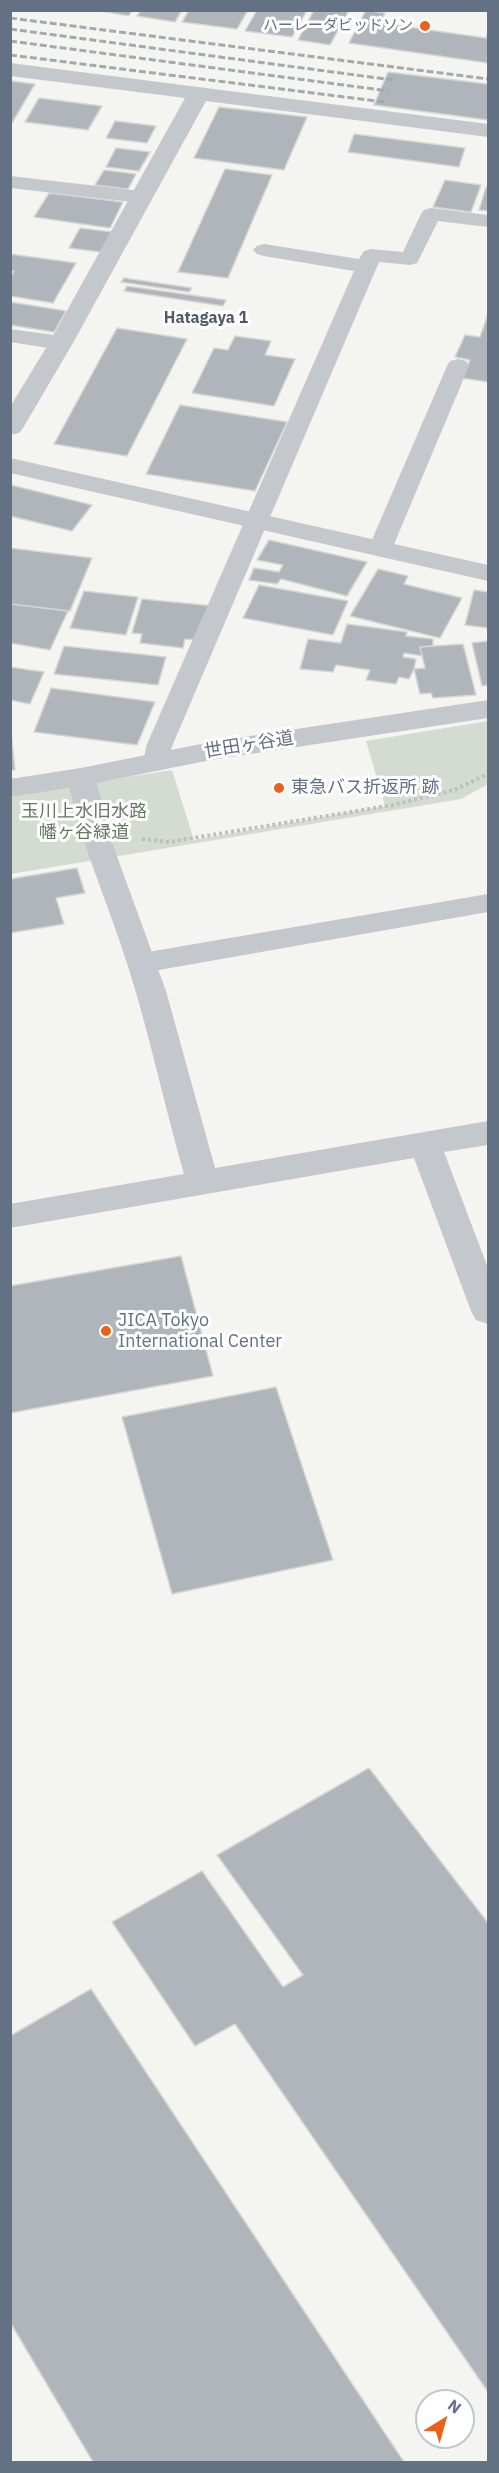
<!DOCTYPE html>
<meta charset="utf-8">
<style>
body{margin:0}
#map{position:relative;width:499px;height:2473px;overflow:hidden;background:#f4f5f0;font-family:"IBM Plex Sans",sans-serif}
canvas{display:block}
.frame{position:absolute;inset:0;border:12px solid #627183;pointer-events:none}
.north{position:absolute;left:415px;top:2389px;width:60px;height:60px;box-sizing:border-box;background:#fff;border:2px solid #c0c6cd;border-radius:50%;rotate:37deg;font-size:16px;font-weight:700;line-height:24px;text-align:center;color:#627183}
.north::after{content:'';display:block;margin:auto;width:21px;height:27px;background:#ec6019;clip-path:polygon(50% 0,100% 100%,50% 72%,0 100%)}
</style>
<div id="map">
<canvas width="499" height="2473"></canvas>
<div class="frame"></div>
<div class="north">N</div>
</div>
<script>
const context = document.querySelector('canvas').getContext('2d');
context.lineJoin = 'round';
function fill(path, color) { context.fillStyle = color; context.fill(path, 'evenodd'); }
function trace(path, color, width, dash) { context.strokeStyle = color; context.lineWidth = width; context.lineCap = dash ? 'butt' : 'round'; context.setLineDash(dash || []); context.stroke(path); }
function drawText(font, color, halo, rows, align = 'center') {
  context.font = font + ' "IBM Plex Sans","Noto Sans JP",sans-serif'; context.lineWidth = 6; context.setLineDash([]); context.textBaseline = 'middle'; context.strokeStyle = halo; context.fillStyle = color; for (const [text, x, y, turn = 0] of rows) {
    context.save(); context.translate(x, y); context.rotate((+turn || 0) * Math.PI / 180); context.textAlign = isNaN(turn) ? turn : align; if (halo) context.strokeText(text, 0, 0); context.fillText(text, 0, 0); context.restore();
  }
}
const green = new Path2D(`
 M488,721V784L461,799L11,874V795L172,770L194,840L385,806L366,741Z`);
const building = new Path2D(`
 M95,10H132L129,16Z
 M141,10H182L175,22L137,16Z
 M189,10H248L237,29L182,22Z
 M257,10H307L292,37L245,31Z
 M314,10H349L330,45L298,40Z
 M366,10L385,13L380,23L486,38L488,33V63L349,43Z
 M388,72L488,84V120L374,105Z
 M10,81L35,84L12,123H10Z
 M39,98L102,106L88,130L25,122Z
 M219,107L307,117L284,170L194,158Z
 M115,121L156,126L147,143L106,138Z
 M354,134L465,148L459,167L348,152Z
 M116,148L150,152L139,171L106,167Z
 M225,169L272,175L228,278L178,272Z
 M104,170L136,174L128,189L95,185Z
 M445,180L481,185L471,212L433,207Z
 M486,187L488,188V211L479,210Z
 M49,193L123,202L110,228L34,217Z
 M80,228L112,232L101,252L69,248Z
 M10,254L76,263L53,303L10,296V278L14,271H10Z
 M124,278L192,288L189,292L121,282Z
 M127,286L226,300L223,306L124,291Z
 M10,302L66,311L54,332L10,325Z
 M488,314V382L462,378L470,360L455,357L465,335L480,337Z
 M117,328L187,339L127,456L54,444Z
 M235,336L271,341L265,355L295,359L274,406L192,393L214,348L228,350Z
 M180,405L287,422L255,491L146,474Z
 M10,485H11L92,505L72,531L10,516Z
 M269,540L367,562L347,596L281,579L277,584L249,580L254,568L279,572L283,565L257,560Z
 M10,548L92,558L70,611L10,604Z
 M378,569L408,576L404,584L462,598L440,638L350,616Z
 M259,585L348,601L333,635L243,618Z
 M474,590L488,592V628L465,625Z
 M84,591L138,597L126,635L70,628Z
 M142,599L214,606L198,640L185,639L183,648L140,643L142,634L132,633Z
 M10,604L68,611L50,650L10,643Z
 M347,624L407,632L406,636L433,639V646L420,647L422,656L404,653L403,657L416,659L414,669L409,679L399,677L396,684L366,680L370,670L336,665L333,672L300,669L308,639L341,643Z
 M488,641V685L482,686L472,643Z
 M463,644L476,695L433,698L431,693L420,694L414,669L425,668L420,647Z
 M64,646L166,657L158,685L54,674Z
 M10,667L44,672L30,704L10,700Z
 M51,688L155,702L137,745L34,732Z
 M10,722L15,770H10Z
 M77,868L85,893L56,898L64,924L10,933V879Z
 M181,1256L213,1376L10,1413V1286Z
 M276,1387L333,1560L172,1594L122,1417Z
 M369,1768L488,1923V2392L235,2024L195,2046L112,1922L202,1871L283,1987L303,1975L217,1855Z
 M91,1989L404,2462H93L10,2322V2036Z`);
const path = new Path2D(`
 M142,839L169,842L393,805L454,790L488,774`);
const service = new Path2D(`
 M10,176L141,191L148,193L151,197L148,201L141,203L10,188Z
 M431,208L488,215V227L438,221L417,263L410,265L379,262L173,744L165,767L156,769L147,767L143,761L147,744L354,271L264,256L257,254L253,250L257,246L264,244L359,259L364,251L371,249L403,252L421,214L424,210Z
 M10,329L61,336L69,338L72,343L69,348L61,350L10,342Z
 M458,359L466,361L469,366L392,549L388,554L380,556L372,554L368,549L447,366L450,361Z
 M488,894V912L142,973L132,970L128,963L132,956L142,953Z`);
const minor = new Path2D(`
 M10,63L488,124V137L206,101L73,343L23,428L19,433L10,435V407L49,343L185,98L10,76Z
 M10,458L488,565V581L10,473Z
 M81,768L91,770L95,777L114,848L166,991L215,1168L488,1121V1145L444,1152L488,1268V1324L476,1320L471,1311L414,1158L10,1228V1204L184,1174C164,1104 149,1032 127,963C107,901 80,841 67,777L71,770Z`);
const tertiary = new Path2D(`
 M488,700V718L211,760L81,786L10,797V779L81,768L211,742Z`);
const rail = new Path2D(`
 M10,18L488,79
 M10,29L393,80
 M10,41L389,91
 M10,55L385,102`);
const markers = [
 [425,26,6,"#ec6019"],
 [279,788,6,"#ec6019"],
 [106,1331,6,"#ec6019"]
];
const farPoinames = [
 ["ハーレーダビッドソン",413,26]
];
const farNeighbourhoodnames = [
 ["Hatagaya 1",206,318]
];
const streetNames = [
 ["世田ヶ谷道",249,745,-9]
];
const poiNames = [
 ["東急バス折返所 跡",291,788],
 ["JICA Tokyo",118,1321],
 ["International Center",118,1342]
];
const parkNames = [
 ["玉川上水旧水路",84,812],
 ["幡ヶ谷緑道",84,833]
];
fill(green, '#d4dcd1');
fill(building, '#afb5bb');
trace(building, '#d6d6d3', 1.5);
trace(path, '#bebfc1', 4, [3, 3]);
fill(service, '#c4c7cb');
fill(minor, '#c4c7cb');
fill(tertiary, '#c4c7cb');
trace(rail, '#a4a9af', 3, [7, 3]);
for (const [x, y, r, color] of markers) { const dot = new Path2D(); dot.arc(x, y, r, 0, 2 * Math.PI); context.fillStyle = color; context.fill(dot); trace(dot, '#fff', 2); }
drawText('15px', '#627183', '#fff', farPoinames, 'right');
drawText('bold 16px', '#505b68', '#fff', farNeighbourhoodnames);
drawText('18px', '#627183', '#fff', streetNames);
drawText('18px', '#627183', '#fff', poiNames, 'left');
drawText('18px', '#637a61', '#fff', parkNames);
</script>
